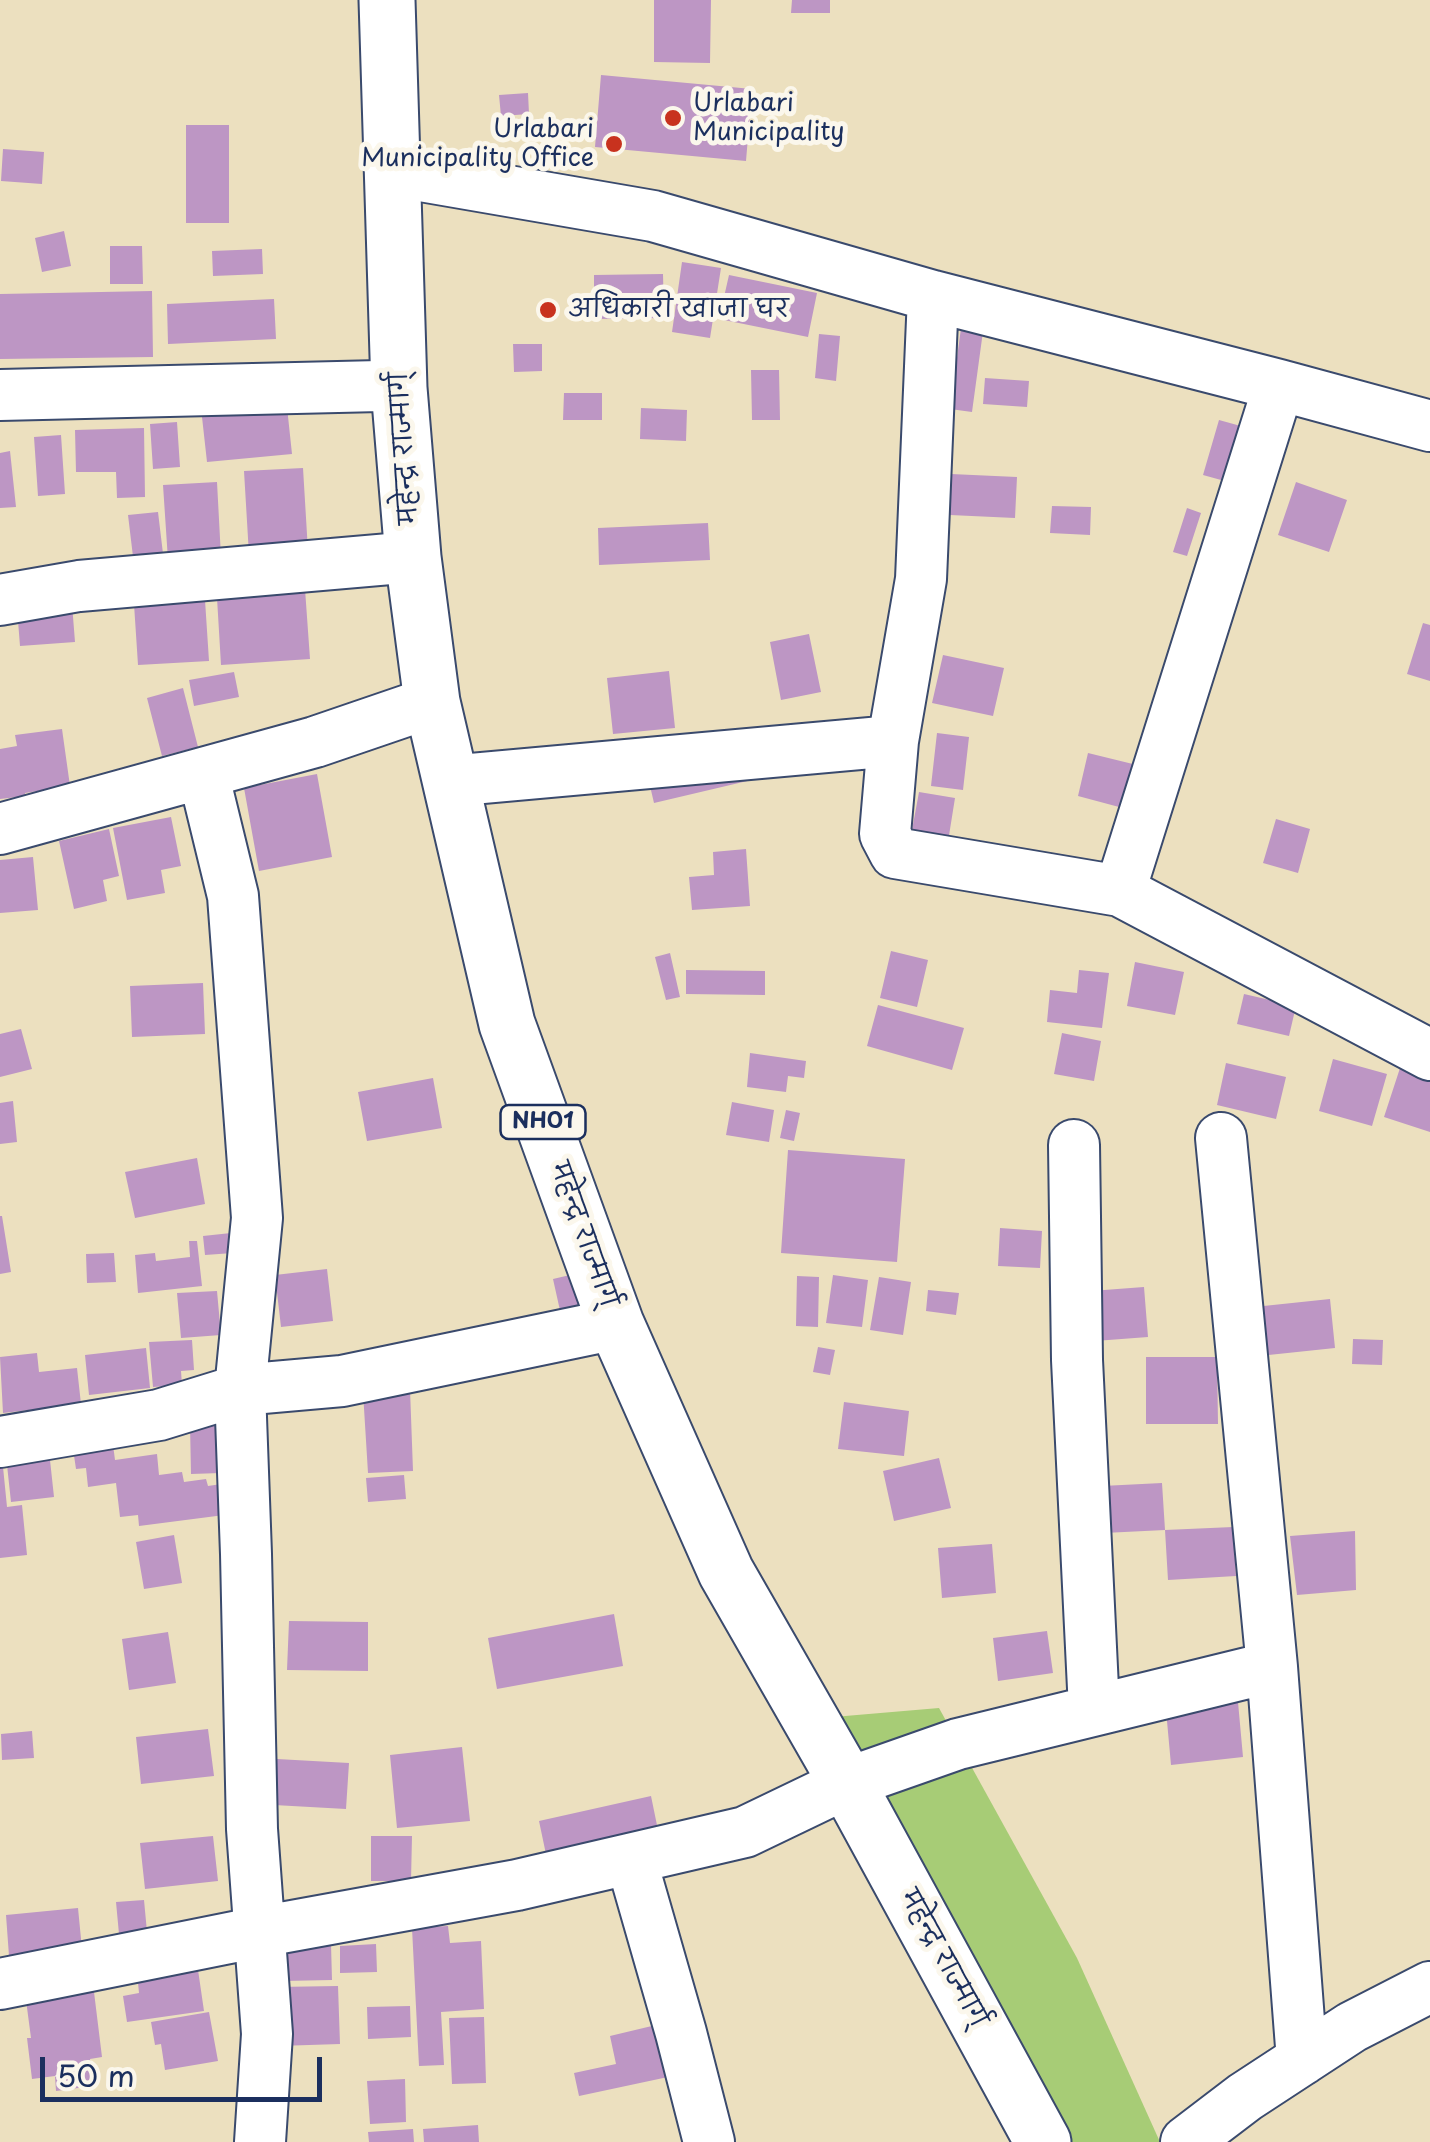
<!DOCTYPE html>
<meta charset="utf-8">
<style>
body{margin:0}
#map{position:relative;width:1430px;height:2142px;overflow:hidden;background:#ece0bf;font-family:"Playpen Sans",sans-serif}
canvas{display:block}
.scale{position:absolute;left:40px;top:2057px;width:282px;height:45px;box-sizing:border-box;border:5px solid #1b2f5e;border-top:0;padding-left:12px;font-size:30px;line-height:35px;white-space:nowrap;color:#1b2f5e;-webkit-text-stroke:8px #fbf7ec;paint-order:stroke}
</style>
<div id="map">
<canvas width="1430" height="2142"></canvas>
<div class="scale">50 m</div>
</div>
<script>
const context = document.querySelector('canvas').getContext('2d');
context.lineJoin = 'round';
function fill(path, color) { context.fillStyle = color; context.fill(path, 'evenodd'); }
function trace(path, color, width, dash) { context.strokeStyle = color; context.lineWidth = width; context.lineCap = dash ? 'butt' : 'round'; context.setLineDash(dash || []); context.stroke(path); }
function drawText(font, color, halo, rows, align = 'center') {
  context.font = font + ' "Playpen Sans","Playpen Sans Deva",sans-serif'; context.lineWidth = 10; context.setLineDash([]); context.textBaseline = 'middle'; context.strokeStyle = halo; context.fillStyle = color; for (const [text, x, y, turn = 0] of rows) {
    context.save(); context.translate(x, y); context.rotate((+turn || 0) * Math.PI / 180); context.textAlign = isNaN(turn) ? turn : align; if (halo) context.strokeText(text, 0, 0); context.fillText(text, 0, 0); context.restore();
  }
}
const green = new Path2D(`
 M939,1708L1077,1958L1160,2142H1043L810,1719Z`);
const building = new Path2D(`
 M654,0H711L710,63L654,62Z
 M792,0H830V13H791Z
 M601,75L752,89L746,161L595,147Z
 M528,93L529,114L501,116L499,95Z
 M186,125H229V223H186Z
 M3,149L44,152L42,184L1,181Z
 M64,231L71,266L42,272L35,238Z
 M110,246H142L143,284H110Z
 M262,249L263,274L213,276L212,251Z
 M682,262L721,268L710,338L672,332Z
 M663,274L664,318L594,319V275Z
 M729,275L817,293L808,337L719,319Z
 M152,291L153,357L0,359V294Z
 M274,299L276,339L168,344L167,304Z
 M962,321L984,324L972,412L950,409Z
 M819,334L840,336L836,381L815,378Z
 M513,344H542V371L514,372Z
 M751,370H779L780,420H752Z
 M985,378L1029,381L1027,407L983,404Z
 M564,393H602V420H563Z
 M287,407L292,454L207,462L202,417Z
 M641,408L687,410L686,441L640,439Z
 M1219,420L1266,433L1250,488L1203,475Z
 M177,422L180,467L153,469L150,424Z
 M144,428L145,497L117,498L116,472H76L75,430Z
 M61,435L65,494L38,496L34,437Z
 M10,451L16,507L0,508V453Z
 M303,468L308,551L249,555L244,471Z
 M951,474L1017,477L1015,518L950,515Z
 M217,482L221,557L168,560L163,485Z
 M1296,482L1347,500L1329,552L1278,535Z
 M1052,506L1091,507L1090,535L1050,533Z
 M1187,508L1201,513L1187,556L1173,552Z
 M158,512L164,562L134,565L128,515Z
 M708,523L710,560L599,565L598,528Z
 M304,575L310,659L221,665L216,581Z
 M205,600L209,661L138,665L134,604Z
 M72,604L75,642L20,646L17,608Z
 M1423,623L1430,625V681L1407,674Z
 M809,634L821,692L781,700L770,642Z
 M943,655L1004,668L993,716L932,703Z
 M669,671L675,728L613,734L607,678Z
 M234,672L239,697L194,706L189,680Z
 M183,688L198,747L162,756L147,698Z
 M62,729L70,786L25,793L26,796L0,799V749L17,746L15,735Z
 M749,732L760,778L654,803L643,756Z
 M937,733L969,737L963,790L931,786Z
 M1088,753L1145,767L1134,811L1078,796Z
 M317,774L332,857L259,871L244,788Z
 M919,792L955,798L947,848L910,841Z
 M171,817L181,866L161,870L165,893L127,900L113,828Z
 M1276,819L1310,829L1298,873L1263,863Z
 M109,829L119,876L103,880L107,901L74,909L59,841Z
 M746,849L750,906L692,910L689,877L714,875L713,852Z
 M33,857L38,910L0,913V860Z
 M891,951L928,960L917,1007L880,998Z
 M670,953L680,997L666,1000L655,957Z
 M1135,962L1184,972L1175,1015L1127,1006Z
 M686,970L765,971V995L686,994Z
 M1079,970L1109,973L1102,1028L1047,1022L1050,990L1077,993Z
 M203,983L205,1034L132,1037L130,986Z
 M1244,994L1296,1006L1289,1036L1237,1024Z
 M878,1005L964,1028L952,1070L867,1046Z
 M21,1029L32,1069L0,1077V1034Z
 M1062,1033L1101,1041L1094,1081L1054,1074Z
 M750,1053L806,1061L804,1078L788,1076L786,1092L747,1087Z
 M1333,1059L1387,1074L1372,1126L1319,1111Z
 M1226,1063L1286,1077L1276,1119L1217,1105Z
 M1401,1065L1430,1075V1132L1384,1117Z
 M433,1078L442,1128L367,1141L358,1092Z
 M13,1101L17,1142L0,1144V1103Z
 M732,1102L774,1110L769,1142L726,1135Z
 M786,1110L800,1113L794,1141L780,1138Z
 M788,1150L905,1159L897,1262L781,1253Z
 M197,1158L205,1204L135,1218L125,1172Z
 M0,1216H2L11,1272L0,1274Z
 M1000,1228L1042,1231L1040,1268L998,1266Z
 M231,1233L233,1253L205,1255L203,1236Z
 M189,1241H197L202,1286L138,1293L135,1255L155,1253L156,1261L190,1257Z
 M114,1253L116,1282L87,1283L86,1254Z
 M327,1269L333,1321L281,1327L275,1275Z
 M587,1271L596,1307L561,1315L553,1279Z
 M833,1275L868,1280L862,1327L826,1323Z
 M797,1276L819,1277L818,1327L796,1326Z
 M879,1277L911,1282L903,1335L870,1330Z
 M1144,1287L1148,1337L1095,1341L1091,1291Z
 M928,1290L959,1293L956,1315L926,1311Z
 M217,1291L221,1335L181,1338L177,1293Z
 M1330,1299L1335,1348L1259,1356L1254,1307Z
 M1353,1339L1383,1340L1382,1365L1352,1364Z
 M192,1340L194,1370L181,1371L182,1385L153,1387L149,1342Z
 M818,1347L835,1350L830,1375L813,1372Z
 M146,1348L150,1388L89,1395L85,1355Z
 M37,1353L39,1372L77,1368L81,1404L3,1413L0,1357Z
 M1146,1357H1217L1218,1424H1146Z
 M410,1389L413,1471L368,1473L363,1392Z
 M844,1402L909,1411L904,1456L838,1449Z
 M219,1423L221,1473L191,1474L190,1424Z
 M112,1437L115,1460L157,1454L159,1475L182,1472L184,1482L206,1479L208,1486L228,1483L232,1514L139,1526L138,1515L120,1517L116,1483L88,1487L86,1468L76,1469L72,1442Z
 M939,1458L951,1508L894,1521L883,1471Z
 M50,1460L54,1497L11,1502L7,1465Z
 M0,1467H3L7,1507L22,1505L27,1555L0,1558Z
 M404,1475L406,1499L368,1502L366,1478Z
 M1162,1483L1165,1530L1104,1533L1102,1486Z
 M1233,1527L1236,1576L1168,1580L1165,1530Z
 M1355,1531L1356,1590L1297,1595L1290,1536Z
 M174,1535L182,1583L144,1589L136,1542Z
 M992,1544L996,1593L942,1598L938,1548Z
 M614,1614L623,1666L497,1689L488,1638Z
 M289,1621L368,1622V1671L287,1670Z
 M1047,1631L1053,1673L998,1681L993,1638Z
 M168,1632L176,1683L129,1690L122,1639Z
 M1236,1680L1243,1757L1171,1765L1164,1688Z
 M208,1729L214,1776L141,1784L136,1737Z
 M32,1731L34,1758L2,1760L1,1734Z
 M462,1747L470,1821L397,1828L390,1755Z
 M277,1759L349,1763L346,1809L274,1805Z
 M651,1796L659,1835L547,1859L539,1821Z
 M213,1836L218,1881L145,1889L140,1843Z
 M371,1836H412L411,1881H371Z
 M144,1900L147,1932L119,1934L116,1902Z
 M78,1908L82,1949L9,1956L6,1915Z
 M448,1926L450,1943L481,1941L484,2009L441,2012L444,2065L419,2066L412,1928Z
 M331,1944L332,1980L283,1981L282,1945Z
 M376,1944L377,1972L340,1973V1946Z
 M197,1963L204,2011L127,2022L123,1996L139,1993L137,1972Z
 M338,1986L340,2044L278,2046L276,1987Z
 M94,1992L102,2057L90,2059L93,2086L56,2091L55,2076L32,2079L27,2038H31L26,2000Z
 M410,2006L411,2037L368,2039L367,2007Z
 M209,2012L218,2061L165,2070L161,2044L155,2045L151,2022Z
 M484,2017L486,2083L452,2084L449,2018Z
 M656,2025L668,2077L579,2096L574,2073L616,2064L610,2036Z
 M405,2079L406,2122L370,2124L367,2081Z
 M478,2125L479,2142H424L423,2129Z
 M413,2129L414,2142H369L368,2132Z`);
const minor = new Path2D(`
 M392,171L653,216L933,296L1279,385L1430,426
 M933,296L921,579L893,741L885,834L895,853L1120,891L1430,1055
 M0,395L380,386L399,388
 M0,600L79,586L413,557
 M203,773L233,896L257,1218L240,1390L246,1554L252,1829L267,2034L260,2142
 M449,781L893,741
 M0,829L315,742L432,702
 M1120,891L1279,385
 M1221,1138L1272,1667L1302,2060
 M1074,1145L1077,1360L1094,1709
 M0,1442L159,1415L240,1390L342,1381L616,1324
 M631,1859L681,2033L709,2142
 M0,1984L259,1932L517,1885L745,1832L847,1783L958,1744L1272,1667
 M1186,2142L1245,2097L1352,2027L1430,1987`);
const highway = new Path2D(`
 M387,0L399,388L413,557L432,702L507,1024L616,1324L726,1572L847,1783L1043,2142`);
const markers = [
 [673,118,10,"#c8321e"],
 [614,144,10,"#c8321e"],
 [548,310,10,"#c8321e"]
];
const shields = [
 [543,1122,85]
];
const shieldNames = [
 ["NH01",543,1122]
];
const poiNames = [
 ["Urlabari",693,104],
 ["Municipality",693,133],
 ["Urlabari",594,130,"right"],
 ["Municipality Office",594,159,"right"],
 ["अधिकारी खाजा घर",568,310]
];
const streetNames = [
 ["महेन्द्र राज्मार्ग्",405,448,-94],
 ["महेन्द्र राज्मार्ग्",583,1235,70],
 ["महेन्द्र राज्मार्ग्",943,1959,61]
];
fill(green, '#a7cc76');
fill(building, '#bd96c4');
trace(minor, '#3a4a6d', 54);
trace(highway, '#3a4a6d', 59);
trace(minor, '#fff', 50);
trace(highway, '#fff', 55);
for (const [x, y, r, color] of markers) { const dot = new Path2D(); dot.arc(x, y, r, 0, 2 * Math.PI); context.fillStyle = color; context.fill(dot); trace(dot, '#fbf7ec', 4); }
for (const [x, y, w] of shields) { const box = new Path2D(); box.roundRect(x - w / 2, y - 17, w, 34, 8); context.fillStyle = '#fbf7ec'; context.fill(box); trace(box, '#1b2f5e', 2.5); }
drawText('bold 22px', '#1b2f5e', null, shieldNames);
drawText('25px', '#1b2f5e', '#fbf7ec', poiNames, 'left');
drawText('25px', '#1b2f5e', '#fbf7ec', streetNames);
</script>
